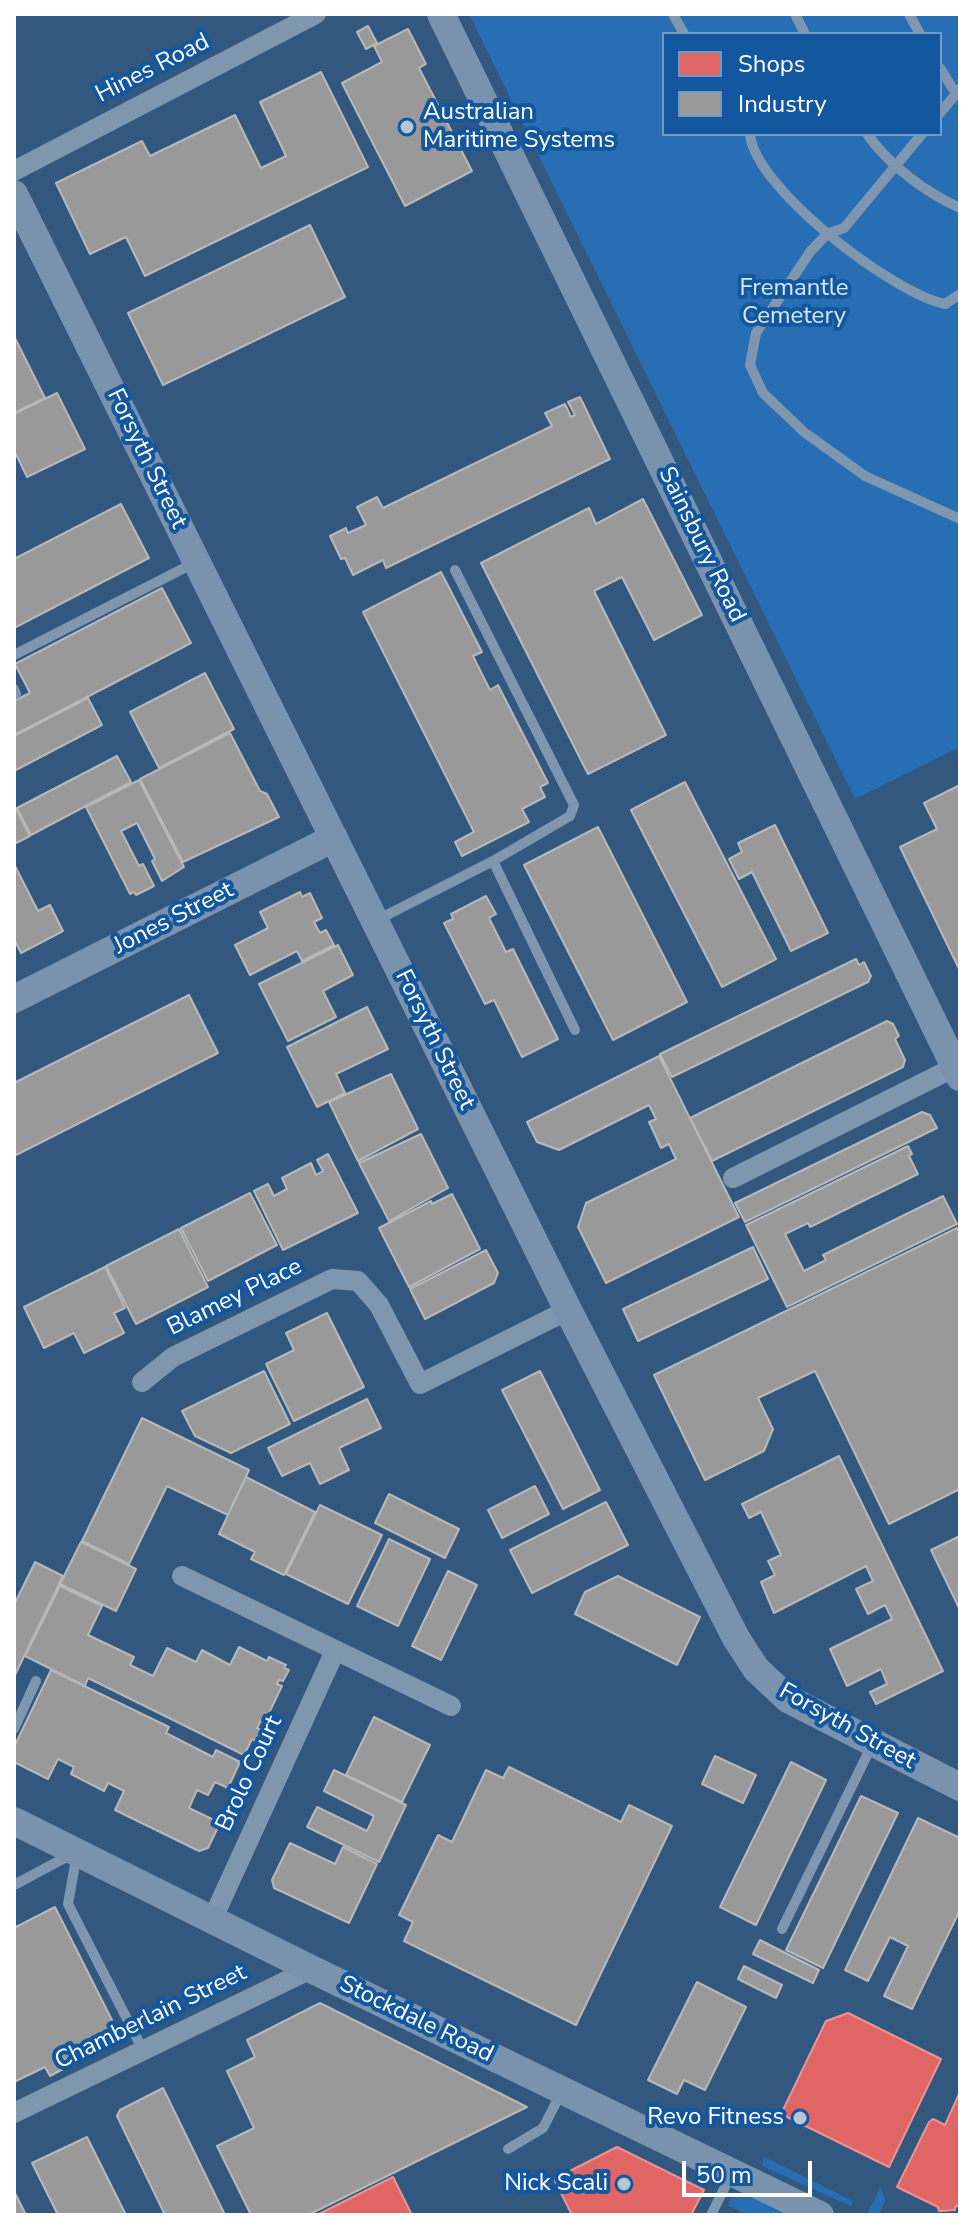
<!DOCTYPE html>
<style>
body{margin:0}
#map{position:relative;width:974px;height:2229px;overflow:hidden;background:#33587f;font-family:"Nunito Sans",sans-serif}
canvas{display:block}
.frame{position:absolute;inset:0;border:16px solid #fff;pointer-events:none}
.legend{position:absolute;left:662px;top:32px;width:280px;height:104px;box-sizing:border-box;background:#13579f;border:2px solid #719ac5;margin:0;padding:10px 14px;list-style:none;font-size:24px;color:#fff}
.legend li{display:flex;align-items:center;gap:16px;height:40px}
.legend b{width:40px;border:2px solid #719ac5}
.scale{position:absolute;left:682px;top:2161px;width:130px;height:36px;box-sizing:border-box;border:4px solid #fff;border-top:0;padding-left:10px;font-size:24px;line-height:28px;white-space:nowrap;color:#fff;-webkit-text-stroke:6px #13579f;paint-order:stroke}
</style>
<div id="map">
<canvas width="974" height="2229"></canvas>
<div class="frame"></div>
<ul class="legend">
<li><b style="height:22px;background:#e06666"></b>Shops</li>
<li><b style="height:22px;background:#999"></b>Industry</li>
</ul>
<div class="scale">50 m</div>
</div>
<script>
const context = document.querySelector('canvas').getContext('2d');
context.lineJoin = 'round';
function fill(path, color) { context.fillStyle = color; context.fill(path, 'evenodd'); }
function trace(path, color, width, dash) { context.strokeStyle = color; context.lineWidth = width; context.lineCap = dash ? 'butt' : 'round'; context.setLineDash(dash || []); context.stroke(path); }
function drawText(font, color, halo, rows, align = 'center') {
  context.font = font + ' "Nunito Sans",sans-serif'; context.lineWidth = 8; context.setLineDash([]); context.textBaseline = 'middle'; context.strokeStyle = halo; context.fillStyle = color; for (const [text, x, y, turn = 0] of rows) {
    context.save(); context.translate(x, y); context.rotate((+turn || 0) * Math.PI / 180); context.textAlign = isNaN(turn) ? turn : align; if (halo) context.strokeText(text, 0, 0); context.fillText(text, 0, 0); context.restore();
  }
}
const green = new Path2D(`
 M469,14H960V747L855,799ZM664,34H940V134H664Z
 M764,2157L853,2201L851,2206L762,2166Z
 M881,2187L885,2201L878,2215H866Z
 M743,2192L791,2215H739L740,2211L728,2206L730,2199Z`);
const shops = new Path2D(`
 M848,2013L941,2059L889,2167L781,2114L826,2021Z
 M960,2092V2205L955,2207V2210L939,2211L938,2207L897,2187L929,2122L933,2119L945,2125Z
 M617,2147L704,2190L691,2215H572L554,2179Z
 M393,2177L412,2215H317Z`);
const industry = new Path2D(`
 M368,26L377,43L366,49L357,32Z
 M408,29L426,64L419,68L472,171L405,206L342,83L382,62L374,46Z
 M321,72L368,167L145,276L126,237L90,254L56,183L142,141L150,156L235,115L261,168L286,156L260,102Z
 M310,225L345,297L163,385L128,313Z
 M14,336L45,398L14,413Z
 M57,393L85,449L27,477L14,450V414Z
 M580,397L610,459L386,568L383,560L353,575L345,558L341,559L330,536L346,528L348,533L366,525L357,507L377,497L383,508L552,426L545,413L565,404L571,417L575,415L568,402Z
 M643,499L702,615L654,640L622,577L594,591L666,735L588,774L481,563L589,508L596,524Z
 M121,504L149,558L14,628V559Z
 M441,572L482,652L473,656L490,690L498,685L548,783L540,787L545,797L522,809L529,822L462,856L455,842L474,832L363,612Z
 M162,588L191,643L14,735V701L30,693L15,664Z
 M205,673L234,729L159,768L130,712Z
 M88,698L102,725L14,771V736Z
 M230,733L260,791L267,794L279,817L183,862L140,779Z
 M117,756L131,782L31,835L17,808Z
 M139,780L184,867L162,881L152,861L155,859L137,823L121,831L139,866L143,864L154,886L136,895L134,892L130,894L86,807Z
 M685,782L776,959L722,987L631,810Z
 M960,785V971L900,847L937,829L924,803Z
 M15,807L30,836L14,844V808Z
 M775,825L828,933L791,951L752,872L739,879L729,859L742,852L738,843Z
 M598,827L687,1002L613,1040L524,865Z
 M14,864L38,911L50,905L63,931L21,953L14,939Z
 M300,892L302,897L310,893L322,918L314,922L320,933L326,930L334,945L302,961L297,951L250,975L235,945L268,928L260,912Z
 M486,896L496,914L489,918L506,952L513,949L558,1039L522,1057L494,1000L485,1004L444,923L453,919L451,914Z
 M338,945L353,975L323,991L336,1017L288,1041L259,984Z
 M856,959L859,965L864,962L871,976L868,982L672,1077L660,1054Z
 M189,995L218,1053L14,1156V1083Z
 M367,1007L388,1049L336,1074L345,1093L317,1107L287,1047Z
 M887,1021L893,1024L899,1036L895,1039L905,1060L903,1067L712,1161L690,1118Z
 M659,1056L739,1217L606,1283L578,1227L586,1203L676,1159L669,1144L661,1148L649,1122L656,1119L649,1105L559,1150L537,1142L527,1122Z
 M391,1074L418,1129L358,1161L329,1102Z
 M922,1112L930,1115L937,1128L745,1222L735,1203Z
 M421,1134L448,1188L389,1221L359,1163Z
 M908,1146L912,1154L909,1156L918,1174L810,1227L808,1223L785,1234L804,1271L826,1260L823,1255L943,1196L957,1224L787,1307L746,1225Z
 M328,1154L358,1213L283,1250L254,1191L268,1184L274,1196L287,1189L282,1178L311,1163L316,1175L323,1171L317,1160Z
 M250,1193L277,1245L208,1281L181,1228Z
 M452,1194L480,1249L409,1287L379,1228L431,1201L432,1204Z
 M957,1228L960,1233V1489L889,1524L815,1371L758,1398L773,1429L764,1451L705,1480L654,1375Z
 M179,1229L208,1287L136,1324L106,1266Z
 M753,1247L768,1279L638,1341L623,1309Z
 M486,1250L498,1273L494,1283L425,1319L410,1289Z
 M105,1267L125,1308L114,1313L124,1333L84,1353L74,1333L44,1348L24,1307Z
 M327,1313L364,1387L294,1421L266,1364L294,1350L286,1333Z
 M264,1371L290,1424L231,1453L195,1436L182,1411Z
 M540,1371L600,1490L563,1509L502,1390Z
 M367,1399L381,1428L339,1448L349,1470L320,1484L310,1463L282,1476L268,1448Z
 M142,1418L249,1470L228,1515L167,1486L129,1564L82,1541Z
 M839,1456L943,1671L876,1704L870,1692L887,1684L881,1669L847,1686L830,1649L892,1619L885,1605L868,1614L856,1589L873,1581L866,1566L774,1613L761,1582L775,1575L768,1561L781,1555L761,1512L749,1518L742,1504Z
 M246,1477L315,1512L284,1575L251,1559L255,1552L219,1534Z
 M535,1486L549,1514L502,1538L488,1510Z
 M389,1494L459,1529L445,1558L375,1523Z
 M606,1502L628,1545L532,1593L510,1550Z
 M320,1505L382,1535L348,1604L286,1574Z
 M960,1536V1610L931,1550Z
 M389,1539L430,1559L398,1626L357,1606Z
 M81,1542L136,1569L116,1611L60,1584Z
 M35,1562L63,1576L14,1677V1605Z
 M448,1571L477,1585L441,1660L412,1646Z
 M618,1576L700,1617L677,1665L575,1614L585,1592Z
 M60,1586L102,1606L88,1635L134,1657L130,1665L153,1676L167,1648L196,1662L202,1650L230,1665L239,1647L267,1661L269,1657L286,1665L284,1668L289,1670L283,1681L279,1680L277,1684L282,1686L268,1715L265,1713L257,1728L261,1730L255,1741L252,1739L244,1755L88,1678L85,1686L25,1656Z
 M51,1670L169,1727L166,1733L213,1757L216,1750L240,1762L228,1788L215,1782L208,1795L197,1790L189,1808L220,1823L208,1848L199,1851L115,1810L124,1791L108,1783L104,1791L71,1774L74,1767L58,1759L48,1779L14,1762V1747Z
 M374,1717L430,1745L402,1802L346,1775Z
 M715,1756L756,1775L743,1803L702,1784Z
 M791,1762L826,1780L756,1925L720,1907Z
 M509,1767L621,1822L629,1805L672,1826L576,2025L404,1941L413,1922L399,1915L438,1835L452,1842L486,1770L503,1778Z
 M334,1770L406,1805L379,1862L307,1827L317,1807L367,1831L374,1816L324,1791Z
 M861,1796L898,1813L823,1968L786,1950Z
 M918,1818L960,1838V1910L912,2009L884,1996L908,1946L890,1937L868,1981L845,1970Z
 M290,1843L335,1864L343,1847L377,1864L349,1923L274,1888L272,1880Z
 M55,1907L117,2030L84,2047L89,2056L70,2066L67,2059L61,2061L65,2068L50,2076L45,2067L14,2082V1928Z
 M760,1940L819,1970L813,1983L753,1954Z
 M744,1966L782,1985L776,1998L738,1979Z
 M697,1982L746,2007L705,2090L684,2080L677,2094L648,2080Z
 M320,2003L527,2107L308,2215H251L217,2146L254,2128L227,2071L255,2057L247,2040Z
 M163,2088L225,2215H165L117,2116L120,2110Z
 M87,2137L126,2215H58L32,2163Z
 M14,2191L26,2215H14Z`);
const lane = new Path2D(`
 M673,14L684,34
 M795,14L805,34
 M909,14L920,34
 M940,68L956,94
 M940,113L960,89
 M750,134C754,188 894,294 945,304L960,294
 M867,134C890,166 925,192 960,208
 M922,134L844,228L827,234L810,252L756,333L750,365L763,393L804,432L865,476L960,519
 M14,655L194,563
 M14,689L16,694
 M493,861L575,1030
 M377,920L493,861L570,816L574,805L455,570
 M14,1729L36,1681
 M77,1853L68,1904L144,2052
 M14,1885L72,1854
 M782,1929L872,1745
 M508,2149L543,2128L561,2093
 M711,2215L731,2175`);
const street = new Path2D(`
 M14,171L316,14
 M733,1178L955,1067
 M142,1382L173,1357L332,1279L358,1281L379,1305L420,1384L568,1310
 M182,1576L451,1706
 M213,1918L335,1651
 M14,2113L311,1969`);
const secondary = new Path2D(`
 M441,14L960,1077
 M14,194L568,1310L736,1638L756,1669L788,1699L960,1787
 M14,999L334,838
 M14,1821L311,1969L820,2215`);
const markers = [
 [407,127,8,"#b8c5d2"],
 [800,2118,8,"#b8c5d2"],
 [624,2184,8,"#b8c5d2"]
];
const streetNames = [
 ["Hines Road",153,69,-27],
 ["Forsyth Street",146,459,64],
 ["Sainsbury Road",701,545,64],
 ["Jones Street",174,919,-27],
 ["Forsyth Street",434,1040,64],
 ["Blamey Place",235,1298,-26],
 ["Forsyth Street",847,1727,29],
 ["Brolo Court",250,1774,-65],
 ["Chamberlain Street",151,2018,-26],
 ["Stockdale Road",416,2020,26]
];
const poiNames = [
 ["Australian",423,113,"left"],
 ["Maritime Systems",423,141,"left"],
 ["Revo Fitness",784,2118],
 ["Nick Scali",608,2184]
];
const parkNames = [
 ["Fremantle",794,289],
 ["Cemetery",794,317]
];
fill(green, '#286eb5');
fill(shops, '#e06666');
trace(shops, '#e99494', 2);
fill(industry, '#999');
trace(industry, '#b8b8b8', 2);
trace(lane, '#7e97af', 10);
trace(street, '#7e97af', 20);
trace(secondary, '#7992ad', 28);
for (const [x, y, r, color] of markers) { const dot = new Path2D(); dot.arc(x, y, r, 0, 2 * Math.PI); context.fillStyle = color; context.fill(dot); trace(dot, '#13579f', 3); }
drawText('24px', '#fff', '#13579f', streetNames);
drawText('24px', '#fff', '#13579f', poiNames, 'right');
drawText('24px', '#d4e9fe', '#13579f', parkNames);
</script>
